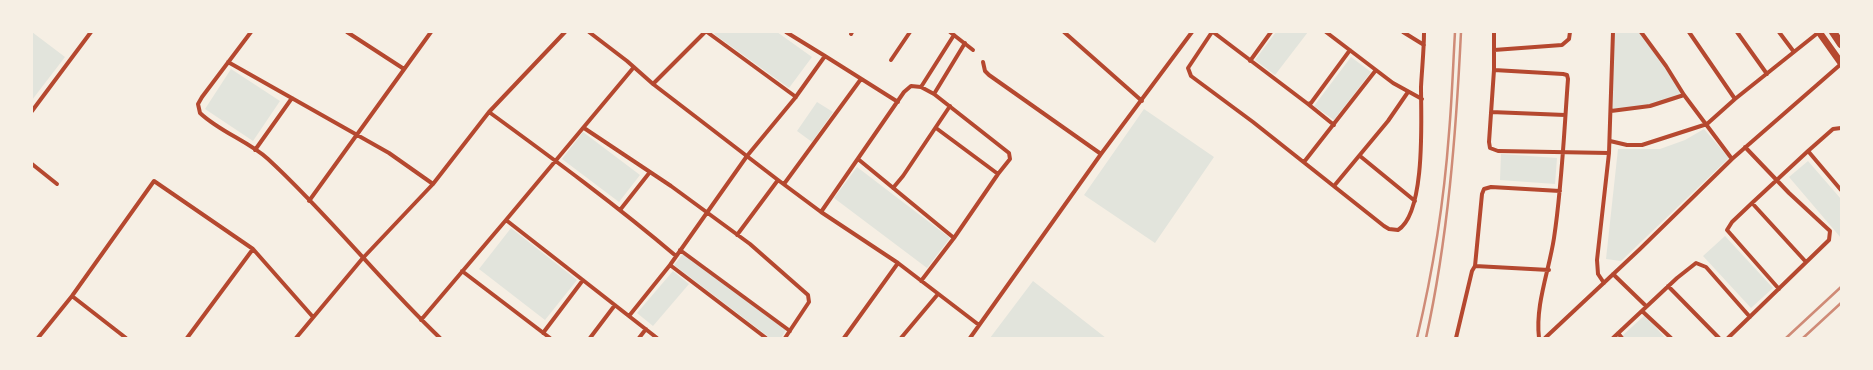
<!DOCTYPE html>
<style>
body{margin:0}
#map{position:relative;width:1873px;height:370px;overflow:hidden;background:#f6efe4;font-family:"Varela Round",sans-serif}
canvas{display:block}
.frame{position:absolute;inset:0;border:33px solid #f6efe4;pointer-events:none}
</style>
<div id="map">
<canvas width="1873" height="370"></canvas>
<div class="frame"></div>
</div>
<script>
const context = document.querySelector('canvas').getContext('2d');
context.lineJoin = 'round';
function fill(path, color) { context.fillStyle = color; context.fill(path, 'evenodd'); }
function trace(path, color, width, dash) { context.strokeStyle = color; context.lineWidth = width; context.lineCap = dash ? 'butt' : 'round'; context.setLineDash(dash || []); context.stroke(path); }
const green = new Path2D(`
 M32,32L65,57L32,100Z
 M716,32H777L812,57L789,88L714,34Z
 M1276,32H1308L1275,75L1255,60Z
 M1613,32H1639L1684,95L1666,102L1611,111Z
 M1351,57L1371,72L1334,120L1314,106Z
 M231,69L280,101L253,141L205,109Z
 M817,102L833,112L812,142L797,131Z
 M1144,109L1214,157L1155,243L1084,195Z
 M1704,129L1729,158L1621,261L1606,259L1618,149H1660L1685,140Z
 M583,132L640,175L619,202L562,159Z
 M1501,154L1557,158L1555,184L1500,180Z
 M1808,161L1841,199V238L1789,177Z
 M857,167L950,238L927,268L834,198Z
 M511,228L577,280L545,320L479,269Z
 M1725,236L1773,288L1751,308L1703,256Z
 M683,254L786,330L781,338H770L674,265Z
 M673,271L689,284L653,326L637,313Z
 M1033,281L1106,338H990Z
 M1645,315L1665,338H1625L1622,336Z`);
const minor = new Path2D(`
 M251,32L202,97L198,104L200,113C220,132 248,141 268,159C329,215 380,281 440,338
 M347,32L404,69
 M589,32L627,61L653,84L778,180L821,212L898,263L979,325
 M707,32L796,97
 M786,32L825,56
 M950,32L973,50
 M1064,32L1142,101
 M1212,32L1188,68L1191,76L1253,122L1384,226L1389,229L1398,230C1426,213 1421,117 1421,87C1422,68 1424,50 1424,32
 M1213,32L1308,104L1311,103L1350,50
 M1326,32L1393,83L1422,99
 M1403,32L1424,45
 M1494,32V70L1489,142L1490,148L1498,151L1609,153
 M1641,32L1666,66L1684,95L1732,159
 M1689,32L1735,99
 M1737,32L1767,74
 M1779,32L1794,52
 M851,34L852,32
 M1494,50L1562,45L1569,39L1570,32
 M891,60L910,32
 M1250,61L1271,32
 M228,62L389,153L433,184
 M983,62L985,71L989,75L1101,154
 M1494,70L1563,74L1567,75L1568,79C1564,132 1562,186 1554,238C1549,271 1535,305 1539,338
 M653,84L705,32
 M921,87L954,35
 M934,94L965,43
 M1308,104L1334,125
 M32,111L91,32
 M1611,111L1650,106L1684,95
 M489,112C552,158 616,205 676,256
 M1491,112L1565,115
 M584,128L671,186L750,244L808,295L809,302L785,338
 M1610,141L1627,145H1642L1707,124L1735,99L1819,32
 M255,150L292,98
 M1808,151L1841,190
 M1360,156L1415,201
 M858,159L954,238L921,281
 M1304,162L1376,70
 M32,164L57,184
 M784,184L861,79
 M1334,186L1388,121L1408,92
 M893,188L903,176L950,106
 M309,201L431,32
 M1752,203L1806,262
 M620,210L650,172
 M821,212L904,92L911,86L921,87L934,94L1009,153L1010,159L998,174L936,128
 M506,220L634,67
 M737,235L778,180
 M954,238L998,174
 M680,250L790,331
 M670,265L766,338
 M1475,266L1549,270
 M462,271L550,338
 M1613,274L1646,306
 M1604,283L1598,274L1597,260L1609,153L1613,32
 M1668,286L1719,338
 M1779,289L1727,230L1732,222L1752,203L1808,151L1833,129L1841,128
 M72,296L126,338
 M1642,311L1671,338
 M629,316L670,265L747,156L795,98L825,56L898,102
 M421,320L506,220L657,338
 M543,333L583,280
 M1618,333L1622,338
 M38,338L72,296L154,181L253,249L313,317
 M187,338L253,249
 M296,338L362,259L433,184L489,112L565,32
 M590,338L615,305
 M639,338L646,329
 M844,338L898,263
 M901,338L938,294
 M970,338L1101,154L1192,32
 M1456,338L1472,271L1475,266L1482,194L1484,189L1491,187L1560,191
 M1545,338L1640,249L1732,159L1841,64
 M1613,338L1677,278L1696,263L1706,267L1750,317
 M1728,338L1829,240L1830,231L1789,193L1745,147`);
const tertiary = new Path2D(`
 M1819,32L1841,63`);
const secondary = new Path2D(`
 M1833,32L1841,44`);
const rail = new Path2D(`
 M1417,338C1433,271 1444,201 1449,133C1452,99 1453,66 1455,32
 M1426,338C1448,238 1456,134 1461,32
 M1786,338L1841,287
 M1803,338L1841,303`);
fill(green, '#e2e4dc');
trace(minor, '#b5482f', 4);
trace(tertiary, '#b5482f', 7);
trace(secondary, '#b5482f', 8);
trace(rail, '#cf8b77', 2.5);
</script>
